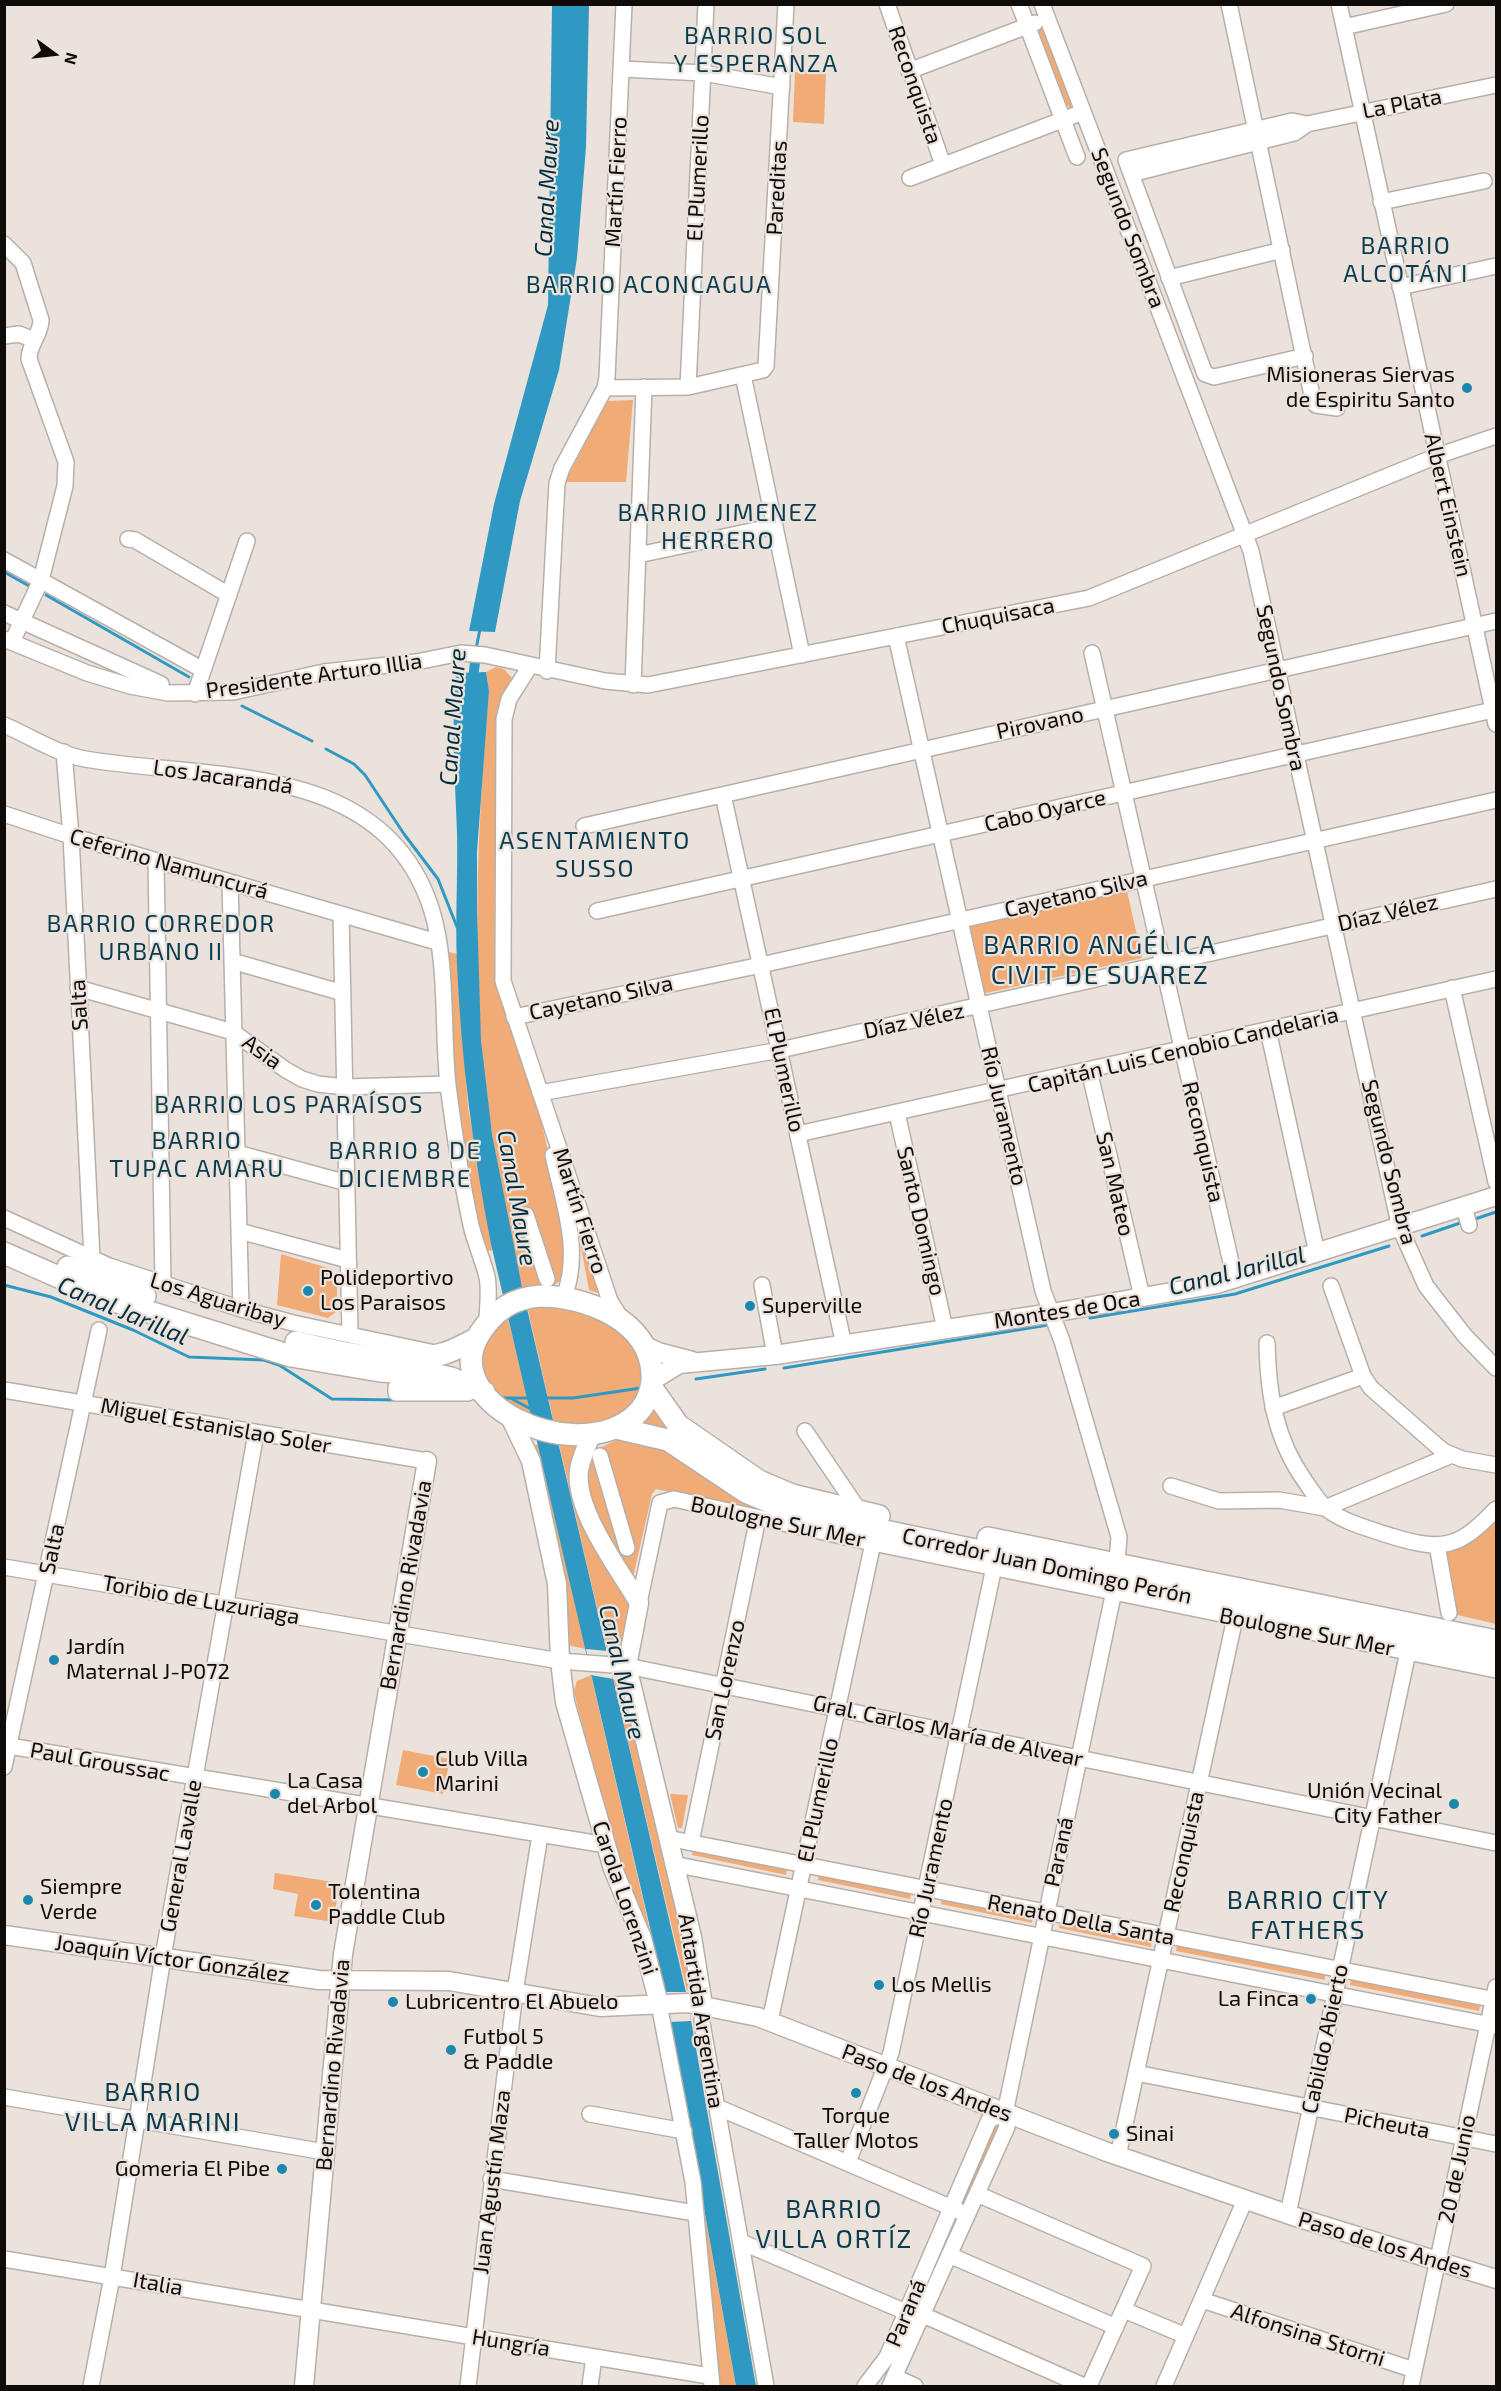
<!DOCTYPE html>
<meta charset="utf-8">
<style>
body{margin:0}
#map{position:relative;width:1501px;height:2391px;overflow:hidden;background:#ece2dc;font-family:"Exo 2",sans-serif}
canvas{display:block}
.frame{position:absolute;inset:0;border:6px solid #0e0b09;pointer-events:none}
.north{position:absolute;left:24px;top:24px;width:60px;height:60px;-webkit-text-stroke:4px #ece2dc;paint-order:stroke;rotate:105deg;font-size:16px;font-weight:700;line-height:24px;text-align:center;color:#0e0b09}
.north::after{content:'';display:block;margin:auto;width:21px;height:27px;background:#0e0b09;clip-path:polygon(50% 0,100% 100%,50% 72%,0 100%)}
</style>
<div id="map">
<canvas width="1501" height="2391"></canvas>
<div class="frame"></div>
<div class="north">N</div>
</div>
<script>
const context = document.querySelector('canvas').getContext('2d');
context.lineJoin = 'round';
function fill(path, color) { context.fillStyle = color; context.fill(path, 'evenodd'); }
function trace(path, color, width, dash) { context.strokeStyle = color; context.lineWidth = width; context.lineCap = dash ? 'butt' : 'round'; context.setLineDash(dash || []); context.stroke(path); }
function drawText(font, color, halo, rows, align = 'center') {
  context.font = font + ' "Exo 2",sans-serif'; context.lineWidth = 4.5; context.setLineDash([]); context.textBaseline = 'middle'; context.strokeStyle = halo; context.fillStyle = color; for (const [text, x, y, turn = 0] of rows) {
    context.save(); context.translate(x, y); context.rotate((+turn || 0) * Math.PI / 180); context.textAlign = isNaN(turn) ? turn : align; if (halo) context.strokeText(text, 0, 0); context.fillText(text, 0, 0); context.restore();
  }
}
const green = new Path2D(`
 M1040,26L1044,27L1073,107L1071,108L1066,105L1038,33Z
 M795,72L826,74L824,124L793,122Z
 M633,400L626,482H565L607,401Z
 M496,667L504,669L512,678L501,698L496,719L494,978L540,1115L567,1238L563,1279L554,1285L522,1287C505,1206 487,1124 481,1040C473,924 479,807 489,691L486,672Z
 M1127,891L1142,958L982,994L967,927Z
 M445,951L457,954L468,1107L493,1250L483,1252L456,1105Z
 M582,1230L601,1294L589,1290L578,1231Z
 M281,1254L328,1268L337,1278V1311L328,1318L277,1305Z
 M556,1305C569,1308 585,1310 596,1316C627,1331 660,1373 631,1405C624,1412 614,1419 604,1421C587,1426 571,1425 554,1423L527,1306Z
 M507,1314L532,1416C506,1403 472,1377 483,1343C487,1333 500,1322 507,1314Z
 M656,1402L673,1430L637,1424Z
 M619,1439L664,1445L766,1512L656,1489L652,1494L632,1582L600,1525L585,1480L593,1451Z
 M559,1444L578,1447L574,1468L632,1601L622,1643L615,1649L607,1651Z
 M535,1445H538L586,1649L567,1645Z
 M1496,1509V1624L1449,1613L1437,1545Z
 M591,1675L653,1943L622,1870L576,1701L574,1690L577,1681Z
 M613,1679L623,1686L693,1972L692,1987L687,1991Z
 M403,1750L450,1759L443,1794L396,1785Z
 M670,1794L688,1795L682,1828H678Z
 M693,1850L787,1870L786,1875L692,1855Z
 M275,1873L340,1883L333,1922L294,1916L298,1894L273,1889Z
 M819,1876L911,1894L910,1899L818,1880Z
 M942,1899L1033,1918L1032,1923L941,1904Z
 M1060,1923L1152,1941L1151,1947L1059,1928Z
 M1177,1946L1325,1975V1980L1176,1951Z
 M1351,1979L1480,2006L1479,2011L1350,1985Z
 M997,2123L1000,2126L965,2207L959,2203L992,2124Z
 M703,2204L736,2386H717L700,2213Z
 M952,2217H960L920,2305L918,2304Z`);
const water = new Path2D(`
 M552,5H589L586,147L577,258L559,370L520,501L495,632L469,631L494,504L548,305Z
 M486,672L489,691L477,852V910L481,1040L492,1134L522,1287L686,1992L756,2386H736L665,1992L491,1244C473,1151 461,1059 457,964C455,920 458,876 457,832C455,778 451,727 456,673Z`);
const pier = new Path2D(`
 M586,1649L607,1651L613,1679L591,1675Z
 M665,1992H686L691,2021L671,2022Z`);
const stream = new Path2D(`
 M4,572L31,587
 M46,595L189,677
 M476,649L480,629
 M242,706L312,741
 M326,749L354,764L365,775L404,834L438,879L457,927
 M1472,1220L1496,1212
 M1422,1236L1463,1222
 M4,1285L51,1297L133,1330L189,1357L264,1360L279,1365L332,1399L398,1400
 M1090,1318L1235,1294L1389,1246
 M784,1368L1048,1325
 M696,1379L765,1369
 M503,1398H529
 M545,1398H573L641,1388
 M512,1399L533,1410`);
const canal = new Path2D(`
 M472,687L476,654`);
const minor = new Path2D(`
 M887,4L943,165
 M1019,4L1077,157
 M1042,4L1251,551L1400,1228L1426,1286L1465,1336L1496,1368
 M1229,4L1313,400L1316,405L1337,408
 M1339,4L1496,724
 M1344,27L1446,4
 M622,69L703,73L782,87
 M909,71L1035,23
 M1131,174L1294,133L1307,124
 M910,178L1083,112
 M1381,202L1484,181
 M4,244L23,263L41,320C41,334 29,344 29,359L66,462L65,486L41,580L12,642
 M1169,278L1282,250
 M1400,287L1496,266
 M4,336L19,334L34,340
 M1305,356L1214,377L1205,374L1126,160L1292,121L1307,124L1496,85
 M743,375L802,655
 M688,387L706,4
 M605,388L688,387L763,370L766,366L786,4
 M128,539L135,540L229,595
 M638,555L775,526
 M4,560L203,670
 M4,613L161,684
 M4,639L87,673L130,686L168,693L233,692L324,672L416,662L461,653L485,655L605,681L648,685L1089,598L1437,456L1496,436
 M1092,653L1235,1280
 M530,666L509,699L504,719L503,981L610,1301L622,1320
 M547,671L557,483L562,468L605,388L607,377L624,4
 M633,685L644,387
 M195,694L247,541
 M4,725C30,736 57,754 85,759C207,780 382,759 431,908C448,960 442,1030 448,1085C454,1132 461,1179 471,1225C475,1243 483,1260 487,1277C490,1292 487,1308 487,1323
 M64,752L71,836L92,1258
 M723,795L844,1345
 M4,814L71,836L437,942
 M584,826L1496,621
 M156,861L163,1284
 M230,882L241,1309
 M597,911L1493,710
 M341,914L350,1334
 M232,961L343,993
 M78,988L233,1032L286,1070L302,1079L318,1084L345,1087L448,1084
 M1452,988L1496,1182
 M514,1017L761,965L1496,800
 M1268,1030L1317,1253
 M1089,1070L1142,1297
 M540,1093L780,1050L1496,889
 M897,1113L945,1329
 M798,1134L1496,979
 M237,1153L347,1183
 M553,1155C563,1202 582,1250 564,1297
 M1464,1207L1469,1225
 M526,1215L547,1279
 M4,1218L109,1266L241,1309L293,1323L435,1353
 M239,1231L348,1260
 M762,1285L775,1355
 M1331,1286L1363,1376L1371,1388L1443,1451L1462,1459L1496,1465
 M1267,1343C1268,1393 1275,1439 1305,1481C1312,1491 1319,1503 1328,1510C1346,1523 1370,1529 1391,1536C1443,1552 1459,1548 1496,1509
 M452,1386L396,1387V1393H468V1385
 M4,1390L427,1461
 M1273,1408L1363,1376
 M805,1431L860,1512
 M600,1456L627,1548
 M1171,1486L1219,1501L1279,1500L1325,1508L1452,1455
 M1437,1545L1449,1613
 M4,1567L560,1661L627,1666L1496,1843
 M639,1603L660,1503L674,1499L873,1543L1496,1670
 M9,1746L606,1845
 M4,1767L99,1330
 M667,1838L1496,2000
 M691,1842L758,1518
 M673,1864L1496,2026
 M659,2004L693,2182L712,2386
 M703,2005L702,2023L766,2386
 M770,2021L873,1543
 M1136,2073L1496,2144
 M4,2097L325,2152
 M717,2107L959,2211
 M590,2114L684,2131
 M1118,2156L1235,1618
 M848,2162L891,2053L994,1567
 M491,2179L695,2213
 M977,2194L1143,2266L1089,2386
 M1288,2214L1408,1652
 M741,2242L906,2312L923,2315L1084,2386
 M949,2255L1116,2327
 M4,2259L709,2376
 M1202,2300L1414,2370
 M1124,2310L1186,2336
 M895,2377L915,2386
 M91,2386L112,2277L163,1957L256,1433
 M468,2386L515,1992L540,1835
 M590,2386L594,2357
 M865,2386L887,2357L989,2120L1005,2113
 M890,2386L1007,2127L1005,2113L1115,1586L1119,1537L1062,1341L1043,1291L896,636
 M1164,2386L1245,2200
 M1411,2386L1496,1987`);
const major = new Path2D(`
 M643,1345L658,1352L692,1361
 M653,1380L679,1364L775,1355L1052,1313L1217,1284L1496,1196
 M510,1417L531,1461L557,1584L560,1661L565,1702L613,1869L642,1938L659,2004
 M591,1435C587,1446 581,1458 579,1470C574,1511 619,1568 639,1603L627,1666L692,1937L703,2005
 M4,1935L319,1980L449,1981L600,2007L688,2003L758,2017L1107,2152L1299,2218L1496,2279
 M304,2386L343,1954L427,1461`);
const highway = new Path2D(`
 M4,1253L111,1300L291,1356L380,1371L433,1374L451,1378L484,1392
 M68,1267L145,1296
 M540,1296C585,1296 650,1320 652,1374C653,1391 645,1408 632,1418C570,1466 436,1402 480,1333C495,1310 513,1298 540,1296Z
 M296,1342C341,1353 396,1366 442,1354C454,1351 465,1344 476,1339
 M652,1388L678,1425L759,1481L792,1495L879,1516
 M616,1428L668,1440L746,1492L794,1512L1496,1659
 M988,1538L1496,1641`);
const markers = [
 [1467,388,6,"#1b87ae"],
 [308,1291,6,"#1b87ae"],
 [750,1306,6,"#1b87ae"],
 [54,1660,6,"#1b87ae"],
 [423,1772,6,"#1b87ae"],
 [275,1794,6,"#1b87ae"],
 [1454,1804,6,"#1b87ae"],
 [28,1900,6,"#1b87ae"],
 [316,1905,6,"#1b87ae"],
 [879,1985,6,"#1b87ae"],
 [1311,1999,6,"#1b87ae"],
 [393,2002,6,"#1b87ae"],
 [451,2050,6,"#1b87ae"],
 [856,2093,6,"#1b87ae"],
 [1114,2134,6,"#1b87ae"],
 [282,2169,6,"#1b87ae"]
];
const streetNames = [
 ["Reconquista",915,85,71],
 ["La Plata",1402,104,-11],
 ["El Plumerillo",698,178,-87],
 ["Martín Fierro",616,182,-87],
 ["Pareditas",777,188,-87],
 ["Segundo Sombra",1128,228,69],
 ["Albert Einstein",1448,505,77],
 ["Chuquisaca",998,616,-11],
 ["Presidente Arturo Illia",314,676,-8],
 ["Segundo Sombra",1281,688,78],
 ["Pirovano",1040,723,-12],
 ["Los Jacarandá",223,777,8],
 ["Cabo Oyarce",1045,811,-13],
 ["Ceferino Namuncurá",169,864,16],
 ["Cayetano Silva",1076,894,-13],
 ["Díaz Vélez",1388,913,-13],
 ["Cayetano Silva",601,998,-12],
 ["Salta",79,1005,-93],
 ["Díaz Vélez",914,1021,-12],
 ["Capitán Luis Cenobio Candelaria",1183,1050,-13],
 ["Asia",262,1052,36],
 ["El Plumerillo",784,1070,78],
 ["Río Juramento",1004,1116,77],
 ["Reconquista",1203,1142,77],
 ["Segundo Sombra",1389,1162,76],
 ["San Mateo",1115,1184,77],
 ["Martín Fierro",580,1211,72],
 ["Santo Domingo",921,1221,77],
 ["Los Aguaribay",218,1300,17],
 ["Montes de Oca",1067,1310,-9],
 ["Miguel Estanislao Soler",216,1426,10],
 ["Boulogne Sur Mer",778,1522,12],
 ["Salta",52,1549,-78],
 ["Corredor Juan Domingo Perón",1047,1566,12],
 ["Bernardino Rivadavia",406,1585,-80],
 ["Toribio de Luzuriaga",201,1600,10],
 ["Boulogne Sur Mer",1307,1632,11],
 ["San Lorenzo",725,1680,-78],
 ["Gral. Carlos María de Alvear",948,1731,12],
 ["Paul Groussac",100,1762,10],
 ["El Plumerillo",818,1800,-78],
 ["Paraná",1059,1852,-78],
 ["Reconquista",1184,1852,-78],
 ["General Lavalle",181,1856,-80],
 ["Río Juramento",931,1868,-78],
 ["Carola Lorenzini",625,1898,71],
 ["Renato Della Santa",1081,1920,11],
 ["Joaquín Víctor González",172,1959,8],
 ["Antartida Argentina",701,2011,81],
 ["Cabildo Abierto",1325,2039,-78],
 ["Bernardino Rivadavia",333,2065,-85],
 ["Paso de los Andes",927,2083,21],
 ["Picheuta",1387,2123,11],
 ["20 de Junio",1457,2169,-78],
 ["Juan Agustín Maza",492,2182,-83],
 ["Paso de los Andes",1385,2245,17],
 ["Italia",158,2284,10],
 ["Paraná",906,2313,-67],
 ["Alfonsina Storni",1308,2335,18],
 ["Hungría",511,2343,9]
];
const poiNames = [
 ["Misioneras Siervas",1455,375,"right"],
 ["de Espiritu Santo",1455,400,"right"],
 ["Polideportivo",320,1278],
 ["Los Paraisos",320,1303],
 ["Superville",762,1306],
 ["Jardín",66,1647],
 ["Maternal J-P072",66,1672],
 ["Club Villa",435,1759],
 ["Marini",435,1784],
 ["La Casa",287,1781],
 ["del Arbol",287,1806],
 ["Unión Vecinal",1442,1791,"right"],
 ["City Father",1442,1816,"right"],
 ["Siempre",40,1887],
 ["Verde",40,1912],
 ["Tolentina",328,1892],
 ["Paddle Club",328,1917],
 ["Los Mellis",891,1985],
 ["La Finca",1299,1999,"right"],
 ["Lubricentro El Abuelo",405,2002],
 ["Futbol 5",463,2037],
 ["& Paddle",463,2062],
 ["Torque",856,2116,"center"],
 ["Taller Motos",856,2141,"center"],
 ["Sinai",1126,2134],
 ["Gomeria El Pibe",270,2169,"right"]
];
const neighbourhoodNames = [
 ["BARRIO SOL",756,36],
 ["Y ESPERANZA",756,64],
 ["BARRIO",1406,246],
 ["ALCOTÁN I",1406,274],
 ["BARRIO ACONCAGUA",649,285],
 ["BARRIO JIMENEZ",718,513],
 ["HERRERO",718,541],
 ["ASENTAMIENTO",595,841],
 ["SUSSO",595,869],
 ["BARRIO CORREDOR",161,924],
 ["URBANO II",161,952],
 ["BARRIO LOS PARAÍSOS",289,1105],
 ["BARRIO",197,1141],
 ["TUPAC AMARU",197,1169],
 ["BARRIO 8 DE",405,1151],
 ["DICIEMBRE",405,1179]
];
const waterNames = [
 ["Canal Maure",547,188,-87],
 ["Canal Maure",453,717,-86],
 ["Canal Maure",517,1198,80],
 ["Canal Jarillal",1237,1271,-14],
 ["Canal Jarillal",123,1311,23],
 ["Canal Maure",622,1672,77]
];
const quarterNames = [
 ["BARRIO ANGÉLICA",1100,945],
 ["CIVIT DE SUAREZ",1100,975],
 ["BARRIO CITY",1308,1900],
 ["FATHERS",1308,1930],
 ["BARRIO",153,2092],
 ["VILLA MARINI",153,2122],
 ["BARRIO",834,2209],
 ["VILLA ORTÍZ",834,2239]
];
fill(green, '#f1ab76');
fill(water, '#3099c3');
fill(pier, '#ece2dc');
trace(stream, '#3099c3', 3);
trace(canal, '#3099c3', 10);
trace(minor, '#b8afa8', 18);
trace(major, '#b8afa8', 21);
trace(highway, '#b8afa8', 24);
trace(minor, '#fff', 15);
trace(major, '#fff', 18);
trace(highway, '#fff', 21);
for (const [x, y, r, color] of markers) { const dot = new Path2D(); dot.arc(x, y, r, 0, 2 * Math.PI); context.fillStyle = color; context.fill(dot); trace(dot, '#ece2dc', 2); }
drawText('22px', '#0e0b09', '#ece2dc', streetNames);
drawText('22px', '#0e0b09', '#ece2dc', poiNames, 'left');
context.letterSpacing = '1.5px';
drawText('24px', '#0a3c4f', '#ece2dc', neighbourhoodNames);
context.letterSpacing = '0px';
drawText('italic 24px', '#002e40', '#ece2dc', waterNames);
context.letterSpacing = '1.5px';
drawText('26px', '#0a3c4f', '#ece2dc', quarterNames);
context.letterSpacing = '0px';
</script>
